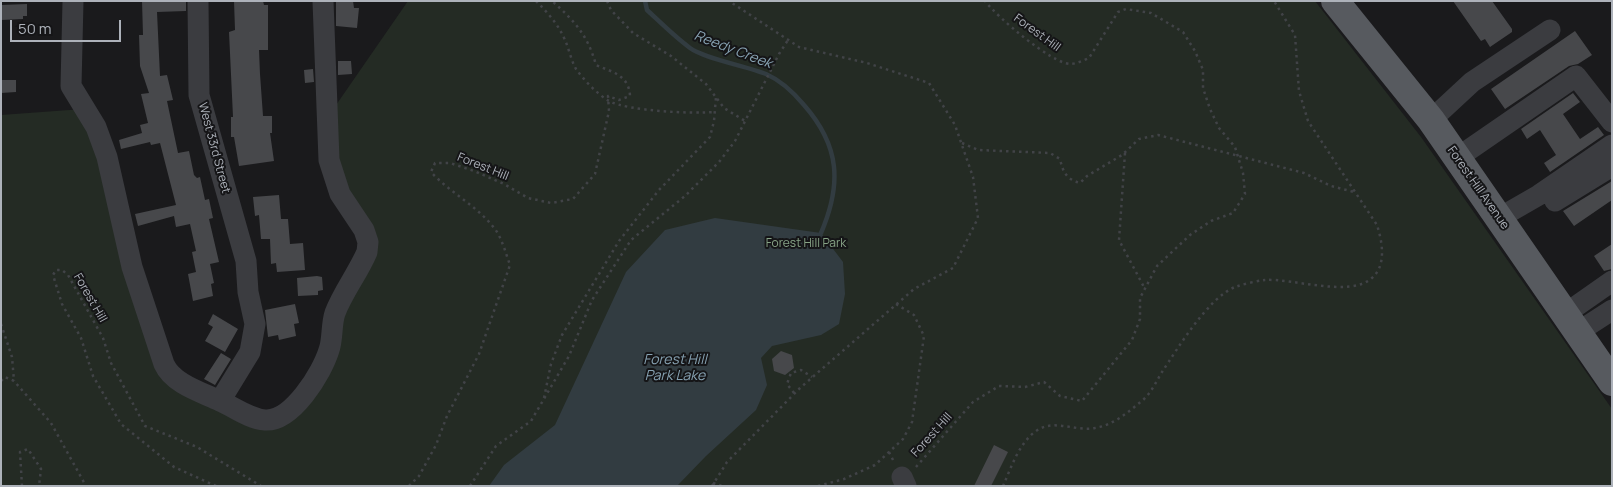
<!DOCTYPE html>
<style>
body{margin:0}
#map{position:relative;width:1613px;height:487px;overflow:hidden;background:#1a1a1c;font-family:Manrope,sans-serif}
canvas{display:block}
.frame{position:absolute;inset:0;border:2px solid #adb2ba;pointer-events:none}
.scale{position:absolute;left:10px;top:20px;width:111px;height:22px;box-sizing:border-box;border:2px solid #adb2ba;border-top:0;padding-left:6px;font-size:15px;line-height:18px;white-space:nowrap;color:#adb2ba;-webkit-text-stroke:4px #151517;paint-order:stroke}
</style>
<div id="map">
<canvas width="1613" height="487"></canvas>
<div class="frame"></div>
<div class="scale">50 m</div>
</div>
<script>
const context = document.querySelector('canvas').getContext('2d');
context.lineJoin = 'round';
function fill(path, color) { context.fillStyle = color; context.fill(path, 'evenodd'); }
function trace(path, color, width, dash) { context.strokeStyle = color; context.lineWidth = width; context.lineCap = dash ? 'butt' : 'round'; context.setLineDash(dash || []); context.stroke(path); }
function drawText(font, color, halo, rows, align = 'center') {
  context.font = font + ' Manrope,sans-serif'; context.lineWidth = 4; context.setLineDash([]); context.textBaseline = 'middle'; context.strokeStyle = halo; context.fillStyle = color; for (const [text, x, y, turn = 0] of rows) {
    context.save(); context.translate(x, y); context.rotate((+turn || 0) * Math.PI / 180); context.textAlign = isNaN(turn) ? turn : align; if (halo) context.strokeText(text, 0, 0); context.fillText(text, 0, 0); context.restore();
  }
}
const green = new Path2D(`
 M408,1H1315L1421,137L1612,409V486H1V115L83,109L166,367L258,418L297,402L366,250L325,121Z`);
const water = new Path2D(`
 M715,218L821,233L843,262L845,294L839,324L821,335L772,346L761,358L767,385L756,410L706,456L677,486H489L504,465L555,425L626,272L665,230Z`);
const stream = new Path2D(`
 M645,1L647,10C661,23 675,37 690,48C705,59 747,66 766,74C782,81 794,93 804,105C840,146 842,184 821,233`);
const building = new Path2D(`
 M142,1H186V11L157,12L160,76L167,75L173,100L167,101L178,153L189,151L194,175L197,178L200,177L205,200L209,199L213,218L209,219L219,262L210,264L214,283L211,284L213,296L193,301L188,274L196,272L192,252L196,251L190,224L176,227L174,216L138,226L135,214L176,205L160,143L151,145L150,142L121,149L119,140L142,133L140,125L148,123L141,94L149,93L140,66L139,35H143Z
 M234,1H263L264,5H268V50H259L260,74L263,116H272V133H270L274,161L239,166L234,137H231V117H233L229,32L235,30Z
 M336,1H353L354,8H359L357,28L336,26Z
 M1453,1H1492L1512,29V32L1490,47L1485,39L1481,41Z
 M27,4V16H23V19L1,20V5Z
 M1575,31L1592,55L1578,64L1569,66L1505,109L1491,89Z
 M338,61H351L352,74L338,75Z
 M313,69L314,82L305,83L304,70Z
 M1,80H16V92L1,93Z
 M1573,93L1580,102L1563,114L1580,139L1598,127L1604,135L1550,172L1544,163L1556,155L1540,130L1527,139L1521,129Z
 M1612,181V200L1574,226L1563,211Z
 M279,195L281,219H288L290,244L303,243L305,270L277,272L276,263L271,264L270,239H261L259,215L255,216L253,197Z
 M1612,244V269L1604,271L1594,256Z
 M317,276L322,277L323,290L318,291V295L298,296L297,278Z
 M295,304L299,323L294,324L296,336L279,340L278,335L268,337L265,310Z
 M213,314L238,329L225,352L205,341L213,327L208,324Z
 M781,351L792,355L794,368L785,375L774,371L772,359Z
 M221,353L231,359L215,385L204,379Z
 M994,445L1008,452L991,486H974Z`);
const path = new Path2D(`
 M536,1C548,13 558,24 565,40C569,49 571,60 576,69C584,80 597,94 609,101C628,111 691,114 714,112
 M607,1L611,10L633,33L671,56L706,84L724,108L745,121
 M962,143L978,150L1050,153L1060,159C1063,172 1066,179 1080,183L1087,176L1122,155L1139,139L1158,135L1304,173L1331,186L1354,192
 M1125,153L1119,240L1145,289
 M1,324L12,357L14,381
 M1,381L5,377L14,381L51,423L86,486
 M794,393L787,384L791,373L801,370L812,377
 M544,398L551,364L562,335L619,241L659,190L710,137L714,121L716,97
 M889,452L894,462
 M916,467L973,402L999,386L1025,387L1044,382L1060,396L1082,401L1132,340L1140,319V298L1157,266L1190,235L1211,221L1233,213L1245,194L1243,173L1235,147L1219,128L1210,109L1203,88V70L1195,51L1183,32L1151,13L1126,9L1118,12L1089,58C1084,60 1076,64 1070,64C1051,63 997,17 985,1
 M713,483L722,486
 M22,486L20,452L28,449L41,469L39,486
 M216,486L174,467L121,424L93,376L81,338L62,304L53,275L56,270H62L68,275L103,338L111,363L145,426L197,447L261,486
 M409,486L419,476L436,445L447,416L479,354L510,265C506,254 503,242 497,232C480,207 451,194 431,172L435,163H450L474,171L504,184L528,198L551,203L573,199L595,174L609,111L608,96L619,100L630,96C629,75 612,72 596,65C588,36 575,21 552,1
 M470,486L496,446L531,421L569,356L592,300L631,240L685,196L719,162L735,141L779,54L788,40
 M712,486L727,462L800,388L914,289L953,268L978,218L973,177L955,125L929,83L867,63L799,47L729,1
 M818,486L844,479L875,465L903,439L912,422L924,336L914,315L896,304
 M1003,486C1011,468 1019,443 1036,431C1054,418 1075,432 1095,428C1114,425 1128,412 1143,400C1151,393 1156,382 1162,372C1178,348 1208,298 1235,287C1244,284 1256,281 1265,280C1292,278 1350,298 1372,278C1387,265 1382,241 1377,225L1308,121L1299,91L1295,35L1274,1`);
const minor = new Path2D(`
 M73,1L71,86L96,127L107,157L132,267L164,364C173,384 201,392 220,401C234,407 249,419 265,420C292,422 322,373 329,350C333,339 331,325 335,313C343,292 358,273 367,252L368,242L364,230L340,194L329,160L323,1
 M198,1L199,95L246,261L248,292L255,324L250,352L220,401
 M1431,120L1472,82L1550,30
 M1457,158L1576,76L1612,122
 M1555,201L1612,166
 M1499,218L1539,195L1612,145
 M1565,314L1612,281
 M1578,332L1612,310
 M902,477L906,486`);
const major = new Path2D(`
 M1335,1L1431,120L1612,382`);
const streetNames = [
 ["Forest Hill",1037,33,36],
 ["West 33rd Street",214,148,75],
 ["Forest Hill",483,167,22],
 ["Forest Hill Avenue",1478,188,55],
 ["Forest Hill",90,298,60],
 ["Forest Hill",932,435,-48]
];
const parkNames = [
 ["Forest Hill Park",806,244]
];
const waterNames = [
 ["Reedy Creek",733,50,21],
 ["Forest Hill",675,360],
 ["Park Lake",675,376]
];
fill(green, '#242b24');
fill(water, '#323c41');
trace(stream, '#323c41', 4.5);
fill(building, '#47484b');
trace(path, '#414347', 2.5, [2.5, 4]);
trace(minor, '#3b3c40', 21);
trace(major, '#575a5f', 28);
drawText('12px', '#adb2ba', '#151517', streetNames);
drawText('12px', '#87a386', '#151517', parkNames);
drawText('italic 14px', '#87a2b2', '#151517', waterNames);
</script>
